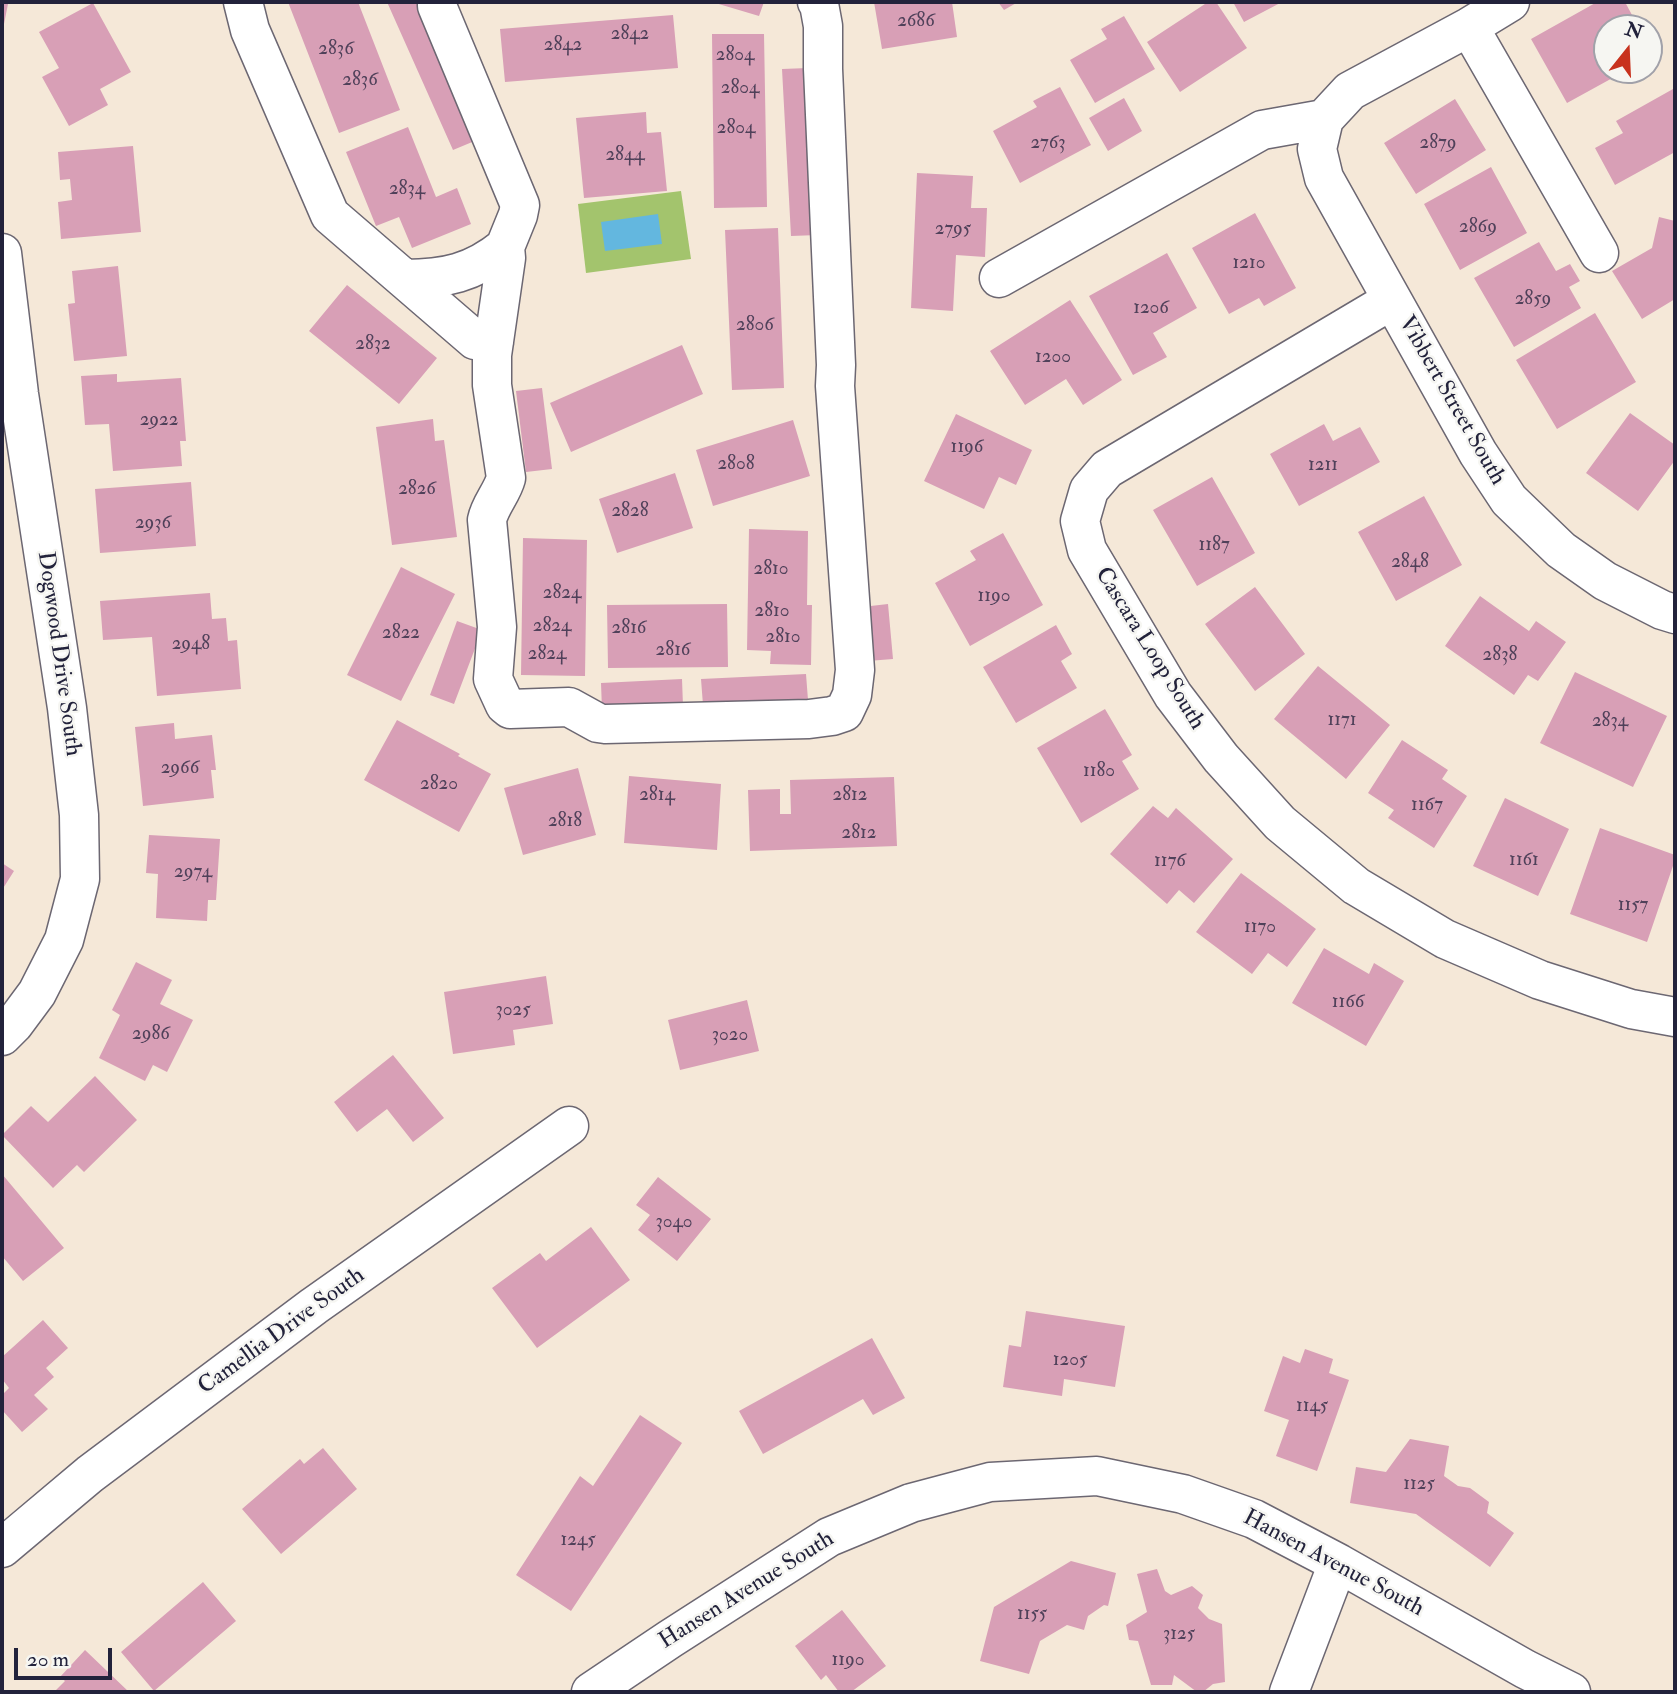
<!DOCTYPE html>
<style>
body{margin:0}
#map{position:relative;width:1677px;height:1694px;overflow:hidden;background:#f5e8d8;font-family:"IM FELL Double Pica",serif}
canvas{display:block}
.frame{position:absolute;inset:0;border:4px solid #22223b;pointer-events:none}
.north{position:absolute;left:1593px;top:14px;width:70px;height:70px;box-sizing:border-box;background:#f6f6f2;border:2px solid #a1a1a9;border-radius:50%;rotate:18deg;font-size:19px;font-weight:700;line-height:28px;text-align:center;color:#22223b}
.north::after{content:'';display:block;margin:auto;width:24px;height:32px;background:#c8321e;clip-path:polygon(50% 0,100% 100%,50% 72%,0 100%)}
.scale{position:absolute;left:14px;top:1648px;width:98px;height:32px;box-sizing:border-box;border:4px solid #22223b;border-top:0;padding-left:9px;font-size:21px;line-height:24px;white-space:nowrap;color:#22223b;-webkit-text-stroke:5px #f6f6f2;paint-order:stroke}
</style>
<div id="map">
<canvas width="1677" height="1694"></canvas>
<div class="frame"></div>
<div class="north">N</div>
<div class="scale">20 m</div>
</div>
<script>
const context = document.querySelector('canvas').getContext('2d');
context.lineJoin = 'round';
function fill(path, color) { context.fillStyle = color; context.fill(path, 'evenodd'); }
function trace(path, color, width, dash) { context.strokeStyle = color; context.lineWidth = width; context.lineCap = dash ? 'butt' : 'round'; context.setLineDash(dash || []); context.stroke(path); }
function drawText(font, color, halo, rows, align = 'center') {
  context.font = font + ' "IM FELL Double Pica",serif'; context.lineWidth = 5; context.setLineDash([]); context.textBaseline = 'middle'; context.strokeStyle = halo; context.fillStyle = color; for (const [text, x, y, turn = 0] of rows) {
    context.save(); context.translate(x, y); context.rotate((+turn || 0) * Math.PI / 180); context.textAlign = isNaN(turn) ? turn : align; if (halo) context.strokeText(text, 0, 0); context.fillText(text, 0, 0); context.restore();
  }
}
const green = new Path2D(`
 M681,191L691,259L586,273L578,204Z`);
const water = new Path2D(`
 M658,214L662,244L605,251L601,222Z`);
const building = new Path2D(`
 M288,2H358L400,110L339,133Z
 M387,2H416L477,140L453,150Z
 M712,2H764L759,16Z
 M874,2H952L957,37L882,49Z
 M998,2H1018L1004,10Z
 M1208,2H1216L1247,48L1180,92L1147,42Z
 M1233,2H1282L1244,22Z
 M1597,2H1625L1639,28H1607V70H1627L1567,103L1531,39Z
 M2,3L8,4L3,29H2Z
 M93,3L131,72L100,89L108,105L69,126L42,77L59,68L39,32Z
 M673,15L678,68L505,82L500,29Z
 M1124,16L1155,69L1095,103L1070,60L1107,39L1101,29Z
 M712,34H764L767,207L714,208Z
 M808,68L818,235L791,236L782,69Z
 M1060,87L1091,145L1020,183L993,131L1037,107L1033,101Z
 M1673,89L1675,93V152L1615,185L1595,148L1623,133L1616,121Z
 M1124,98L1142,131L1108,151L1089,118Z
 M1455,99L1486,150L1416,194L1384,143Z
 M646,112L647,133L661,132L667,191L584,198L576,118Z
 M408,127L436,197L457,188L471,224L412,248L399,217L376,226L346,152Z
 M133,146L141,232L61,239L58,202L72,200L70,179L60,180L58,152Z
 M1491,167L1527,233L1460,270L1424,204Z
 M917,173L973,176L971,208H987L985,257L956,255L953,311L911,308Z
 M1255,213L1296,288L1264,306L1259,298L1229,314L1192,248Z
 M1659,217L1675,221V299L1642,319L1612,271L1652,248Z
 M778,228L784,388L732,390L725,230Z
 M1539,242L1556,271L1570,264L1580,281L1569,287L1581,308L1514,347L1474,278Z
 M1167,253L1197,308L1153,333L1167,357L1133,375L1089,296Z
 M118,266L127,356L74,361L68,304L75,303L72,271Z
 M347,285L437,358L399,404L309,331Z
 M1070,300L1122,380L1083,405L1066,379L1025,405L990,351Z
 M1595,313L1636,382L1557,429L1516,360Z
 M682,345L703,394L571,452L550,403Z
 M117,374V382L181,378L186,441H180L182,466L113,471L109,424L85,425L81,376Z
 M542,388L552,469L526,472L516,391Z
 M1630,413L1675,445V460L1638,511L1586,473Z
 M956,414L1032,450L1016,485L999,477L984,509L924,481Z
 M433,419L435,441L444,440L457,537L392,545L376,427Z
 M793,420L810,476L713,506L696,450Z
 M1324,424L1333,441L1360,427L1380,462L1299,506L1270,454Z
 M675,473L693,528L617,553L599,499Z
 M1212,477L1255,553L1197,586L1153,510Z
 M191,482L196,546L100,553L95,489Z
 M1424,496L1462,565L1396,601L1358,532Z
 M749,529L808,531L807,605H812L811,665L770,664L771,651L747,650Z
 M1003,533L1043,605L970,646L935,583L976,560L970,551Z
 M523,538L587,540L585,676L521,675Z
 M401,567L455,594L401,701L347,675Z
 M1255,587L1305,654L1255,691L1205,624Z
 M210,593L212,619L226,618L228,641L237,640L241,689L157,696L152,637L103,640L100,601Z
 M1480,596L1529,631L1536,621L1566,642L1538,681L1528,675L1514,695L1445,646Z
 M727,604L728,667L608,668L607,605Z
 M888,604L893,659L868,661L862,607Z
 M457,621L482,630L454,704L430,695Z
 M1056,625L1072,654L1061,661L1077,688L1016,723L983,667Z
 M1318,666L1390,725L1346,779L1274,719Z
 M1575,672L1667,716L1633,787L1540,743Z
 M806,674L808,700L703,705L701,679Z
 M682,679L683,706L602,710L601,683Z
 M1105,709L1132,755L1122,761L1139,789L1081,823L1037,748Z
 M397,720L460,754L458,756L491,774L459,832L364,780Z
 M174,723L175,739L212,735L216,770H211L214,798L143,806L135,727Z
 M1402,740L1448,770L1442,779L1467,796L1434,848L1388,818L1394,810L1368,793Z
 M578,768L596,835L523,855L504,788Z
 M629,776L721,784L717,850L624,843Z
 M894,777L897,846L750,851L748,790L780,789V814H791L790,780Z
 M1505,798L1569,829L1538,896L1473,866Z
 M1153,806L1168,818L1176,808L1233,859L1194,903L1179,890L1167,904L1110,854Z
 M1600,828L1675,855V860L1647,942L1570,914Z
 M149,835L220,839L216,900H208L207,921L156,918L158,874L146,873Z
 M2,863L14,871L2,890Z
 M1241,873L1316,929L1287,967L1268,953L1252,974L1196,932Z
 M1324,948L1369,974L1374,963L1404,981L1366,1046L1292,1003Z
 M136,962L172,980L160,1004L193,1020L167,1072L153,1065L145,1081L99,1058L120,1015L112,1010Z
 M546,976L553,1024L513,1030L515,1045L453,1054L444,992Z
 M747,1000L759,1051L680,1070L668,1020Z
 M393,1055L444,1118L413,1142L387,1109L357,1132L334,1102Z
 M95,1076L137,1120L84,1172L77,1165L53,1188L2,1135L31,1106L48,1122Z
 M2,1174L64,1248L23,1281L2,1256Z
 M658,1177L711,1219L677,1261L638,1230L650,1215L636,1205Z
 M591,1227L630,1280L537,1348L492,1288L540,1253L546,1261Z
 M1026,1311L1125,1326L1115,1387L1064,1379L1062,1396L1003,1387L1009,1345L1021,1347Z
 M43,1320L68,1348L46,1368L54,1377L34,1395L48,1409L22,1432L2,1410V1395L9,1388L2,1379V1357Z
 M872,1338L905,1398L873,1415L863,1399L763,1454L739,1411Z
 M1305,1349L1333,1359L1329,1373L1349,1380L1317,1471L1276,1456L1289,1420L1264,1411L1283,1356L1300,1363Z
 M640,1415L682,1443L571,1611L516,1575L580,1476L593,1486Z
 M1410,1439L1449,1446L1444,1476L1458,1486L1470,1488L1489,1502L1487,1513L1514,1533L1490,1567L1416,1514L1350,1503L1356,1467L1386,1472Z
 M323,1448L357,1489L281,1554L242,1509L300,1459L304,1464Z
 M1071,1561L1116,1573L1108,1606L1104,1605L1088,1616L1084,1630L1067,1625L1040,1641L1029,1674L980,1661L994,1607Z
 M1157,1569L1165,1591L1171,1595L1192,1586L1203,1595L1198,1608L1209,1619L1222,1624L1225,1682L1213,1684L1203,1692H1197L1174,1675L1172,1685H1151L1138,1641L1129,1640L1126,1625L1147,1612L1137,1574Z
 M203,1582L236,1621L154,1691L121,1652Z
 M842,1610L886,1666L851,1692H839L826,1675L821,1680L795,1646Z
 M85,1650L129,1692H54L65,1681L60,1677Z`);
const minor = new Path2D(`
 M243,2L250,30L330,215L475,340L494,342
 M437,2V6L520,205L518,215L505,247L506,258L492,355V385L506,478C502,493 490,505 487,520L497,627L493,679L505,705L510,709L569,707L598,723L605,724L809,719L832,716L844,712L852,695L855,670L835,386L836,365L823,69V26L819,4L817,2
 M1469,27L1599,253
 M1324,119L1317,149L1324,178L1478,453L1509,500L1561,550L1605,581L1662,610L1675,614
 M1324,119L1350,91L1469,27L1510,2
 M2,253L19,394L67,708L79,815L80,879L64,940L37,993L14,1024L2,1036
 M999,278L1262,130L1324,119
 M405,279C445,279 473,273 505,247
 M1392,300L1107,469L1089,490L1080,521L1087,550L1173,695L1221,758L1280,823L1356,886L1445,939L1540,980L1631,1009L1675,1017
 M2,1548L90,1474L314,1306L569,1126
 M591,1692L670,1639L829,1537L911,1503L990,1482L1097,1476L1183,1494L1254,1519L1338,1563L1525,1669L1571,1692
 M1289,1692L1338,1563`);
const numberNames = [
 ["2686",916,22],
 ["2842",630,35],
 ["2842",563,46],
 ["2836",336,50],
 ["2804",735,56],
 ["2836",360,81],
 ["2804",740,89],
 ["2804",736,129],
 ["2763",1048,144],
 ["2879",1438,144],
 ["2844",625,156],
 ["2834",407,190],
 ["2869",1478,228],
 ["2795",953,230],
 ["1210",1249,264],
 ["2859",1533,300],
 ["1206",1151,309],
 ["2806",755,326],
 ["2832",373,345],
 ["1200",1053,358],
 ["2922",159,421],
 ["1196",967,448],
 ["2808",736,465],
 ["1211",1323,466],
 ["2826",417,490],
 ["2828",630,512],
 ["2936",153,524],
 ["1187",1214,546],
 ["2848",1410,563],
 ["2810",771,570],
 ["2824",562,594],
 ["1190",994,597],
 ["2810",772,612],
 ["2824",552,627],
 ["2816",629,629],
 ["2822",401,634],
 ["2810",783,638],
 ["2948",191,645],
 ["2816",673,651],
 ["2824",547,655],
 ["2838",1500,656],
 ["1171",1342,721],
 ["2834",1610,722],
 ["2966",180,769],
 ["1180",1099,772],
 ["2820",439,785],
 ["2814",657,796],
 ["2812",850,796],
 ["1167",1427,806],
 ["2818",565,822],
 ["2812",859,834],
 ["1161",1524,861],
 ["1176",1170,862],
 ["2974",193,873],
 ["1157",1633,906],
 ["1170",1260,928],
 ["1166",1348,1003],
 ["3025",513,1011],
 ["2986",151,1035],
 ["3020",730,1036],
 ["3040",674,1223],
 ["1205",1070,1361],
 ["1145",1312,1407],
 ["1125",1419,1485],
 ["1245",578,1541],
 ["1155",1032,1615],
 ["3125",1179,1635],
 ["1190",848,1661]
];
const streetNames = [
 ["Vibbert Street South",1451,401,60],
 ["Cascara Loop South",1149,649,58],
 ["Dogwood Drive South",58,654,82],
 ["Camellia Drive South",282,1332,-36],
 ["Hansen Avenue South",1333,1564,28],
 ["Hansen Avenue South",747,1591,-32]
];
fill(green, '#a3c46d');
fill(water, '#63b7df');
fill(building, '#d89fb6');
trace(minor, '#6c6772', 41);
trace(minor, '#fff', 38);
drawText('19px', '#50415a', null, numberNames);
drawText('23px', '#22223b', '#f6f6f2', streetNames);
</script>
